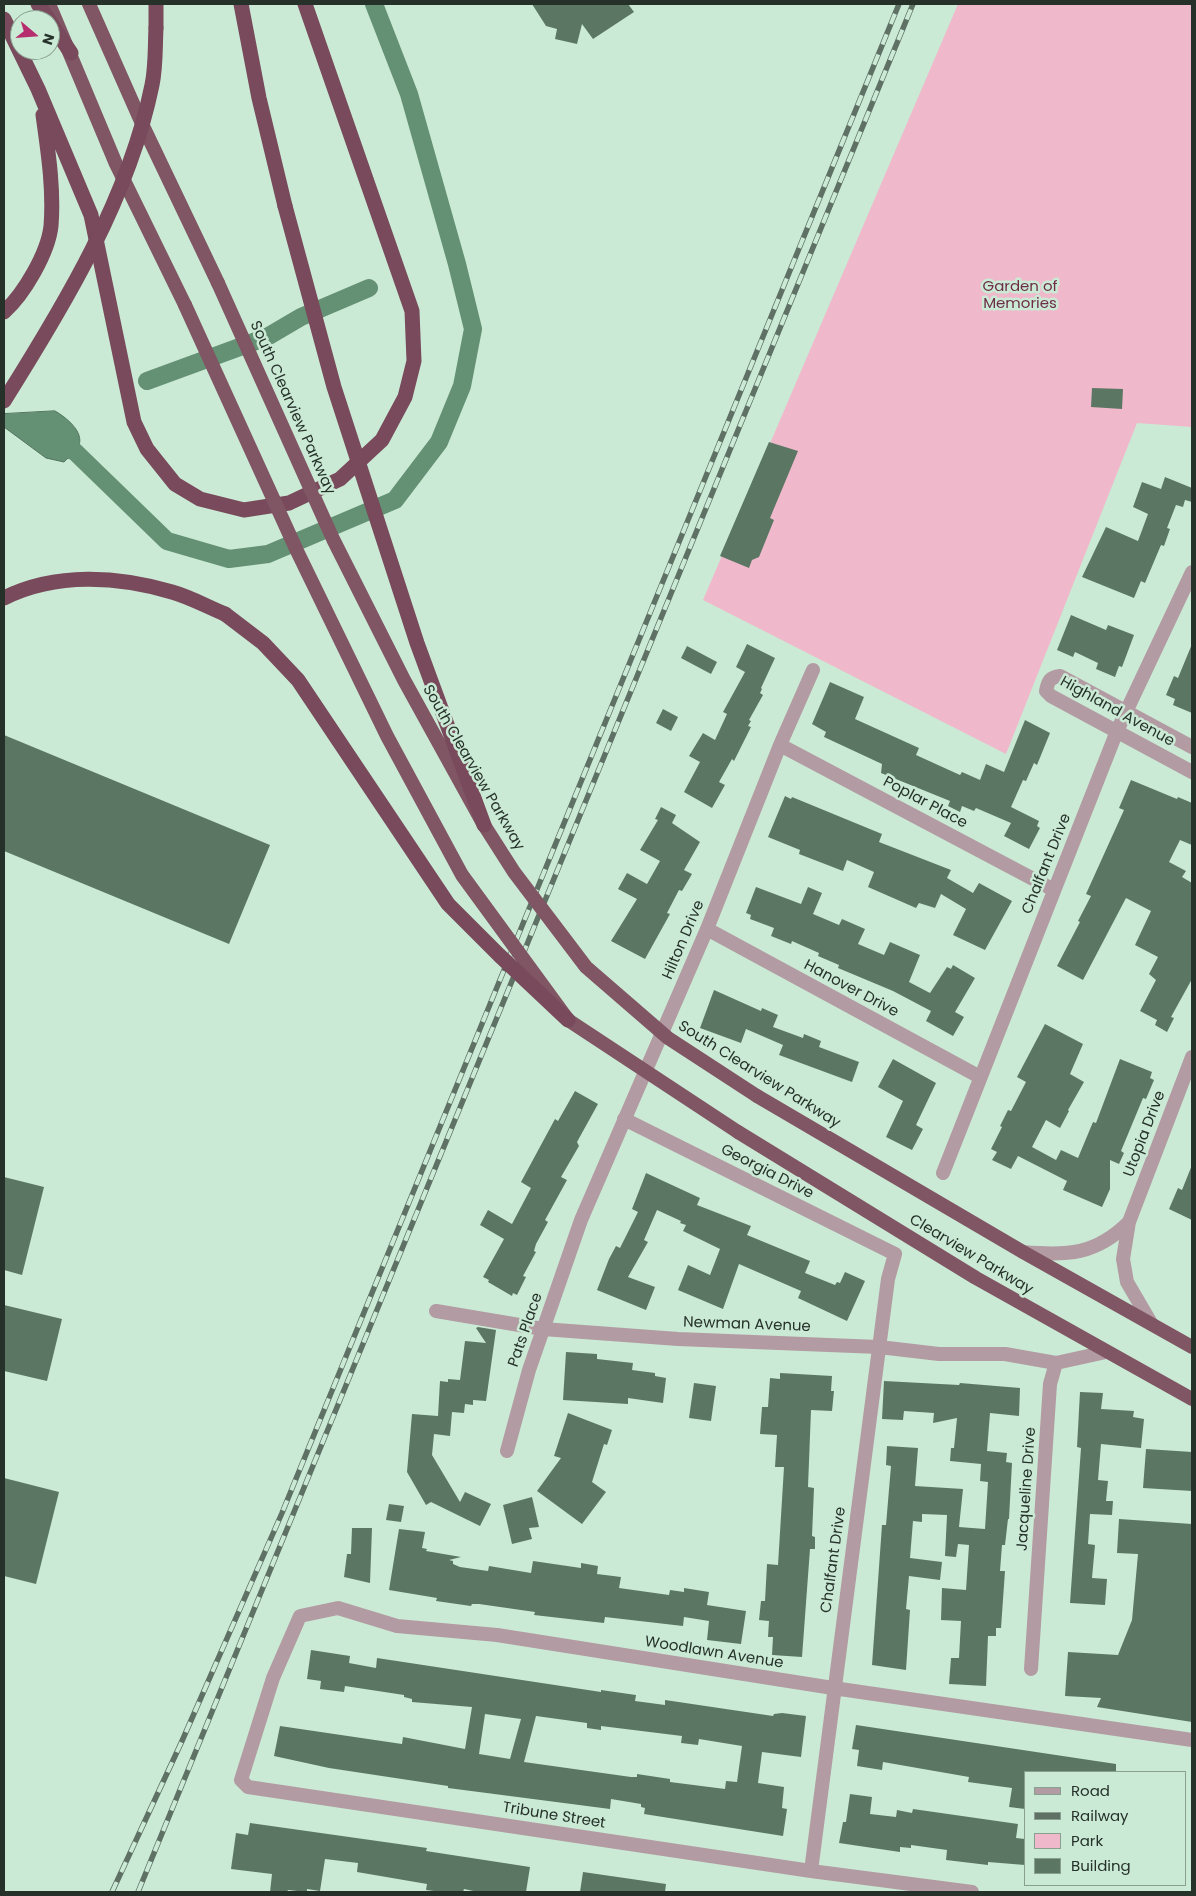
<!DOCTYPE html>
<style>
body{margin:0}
#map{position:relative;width:1196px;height:1896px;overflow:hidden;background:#cbead5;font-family:Poppins,sans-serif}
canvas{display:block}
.frame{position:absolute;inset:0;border:5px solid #253129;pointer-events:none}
.legend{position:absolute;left:1024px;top:1771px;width:162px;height:115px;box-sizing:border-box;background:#cbead5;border:1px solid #89a090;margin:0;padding:6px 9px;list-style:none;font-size:15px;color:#253129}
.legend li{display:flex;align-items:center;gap:10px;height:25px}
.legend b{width:25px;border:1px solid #89a090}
.north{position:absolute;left:10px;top:10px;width:50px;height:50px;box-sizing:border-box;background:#cbead5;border:1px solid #89a090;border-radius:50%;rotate:108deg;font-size:14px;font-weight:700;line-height:20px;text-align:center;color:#253129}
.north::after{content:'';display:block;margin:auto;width:18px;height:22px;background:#b62e6e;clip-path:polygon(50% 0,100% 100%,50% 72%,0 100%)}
</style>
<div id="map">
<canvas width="1196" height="1896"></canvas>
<div class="frame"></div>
<ul class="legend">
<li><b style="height:6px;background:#b29ba2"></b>Road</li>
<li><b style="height:6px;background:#5e7164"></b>Railway</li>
<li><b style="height:14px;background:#efb9cb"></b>Park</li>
<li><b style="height:14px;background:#5b7764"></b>Building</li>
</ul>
<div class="north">N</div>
</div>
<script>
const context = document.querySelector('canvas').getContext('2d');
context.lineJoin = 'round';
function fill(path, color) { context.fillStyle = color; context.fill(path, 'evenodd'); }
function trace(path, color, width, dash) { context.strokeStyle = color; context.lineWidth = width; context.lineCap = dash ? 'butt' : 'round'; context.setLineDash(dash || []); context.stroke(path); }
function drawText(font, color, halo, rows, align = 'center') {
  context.font = font + ' Poppins,sans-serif'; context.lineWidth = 5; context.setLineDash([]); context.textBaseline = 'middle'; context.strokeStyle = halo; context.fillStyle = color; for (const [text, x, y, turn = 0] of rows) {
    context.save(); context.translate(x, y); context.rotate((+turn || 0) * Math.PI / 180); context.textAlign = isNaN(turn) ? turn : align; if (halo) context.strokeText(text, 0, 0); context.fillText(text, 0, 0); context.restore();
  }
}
const green = new Path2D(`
 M958,4H1192V427L1137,423L1006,754L703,600Z`);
const water = new Path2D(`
 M55,411C66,417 84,432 79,445L90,457L82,464L68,458L64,462L46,458L4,427V414Z`);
const stream = new Path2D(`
 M284,323L285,327
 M276,326L277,331`);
const canal = new Path2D(`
 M147,381L267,337L301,317L369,288
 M68,445L167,541L229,559L268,554L395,500L439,442L462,386L473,329L457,264L409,94L374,4`);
const building = new Path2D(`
 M532,4H628L634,12L593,39L582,24L577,44L555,39L557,29L546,26Z
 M1092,388L1123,389L1122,409L1091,407Z
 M769,442L798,451L770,518L774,520L759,557L752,560L749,568L720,556Z
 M1165,477L1192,488V502L1185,500L1183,507L1176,505L1167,528L1170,529L1164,546L1161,545L1145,583L1141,581L1134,598L1082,577L1106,527L1138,541L1148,514L1133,507L1142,482L1161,489Z
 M1071,615L1106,630L1108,625L1134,635L1122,667L1119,666L1115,677L1096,669L1098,663L1075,652L1073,657L1057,650Z
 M747,644L775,658L761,688L762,689L760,693L763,695L749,720L751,721L748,726L751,727L734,761L732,759L719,782L725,785L712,808L684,792L700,762L689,756L703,733L715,740L727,714L723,712L745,672L736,667Z
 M1192,644V713L1173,705L1175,699L1166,695L1174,676L1178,678Z
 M687,646L717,662L711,674L681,658Z
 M830,682L864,697L855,719L919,748L916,755L960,775L962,772L980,780L986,764L1004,772L1025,720L1050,733L1037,765L1034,763L1026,781L1023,780L1011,807L1039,821L1037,826L1040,828L1029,849L1004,836L1011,823L976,808L974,811L962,806L960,812L948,806L950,801L881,773L882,764L824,737L826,732L812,724Z
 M663,709L678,717L671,731L656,723Z
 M4,735L270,845L229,944L4,851Z
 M1131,780L1177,799L1178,797L1192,803V845L1180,840L1169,862L1186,871L1182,877L1192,883V979L1171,1017L1174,1018L1167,1032L1155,1025L1157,1020L1140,1011L1156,980L1149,974L1158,957L1135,945L1151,911L1126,898L1083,980L1057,966L1080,922L1078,921L1091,896L1086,894L1124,810L1119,808Z
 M785,796L791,799L792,797L882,834L879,842L951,870L947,878L973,893L979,883L1012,901L985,950L953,935L966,909L941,894L935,908L919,903L916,908L868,887L874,872L847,860L843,871L799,854L800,850L768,837Z
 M661,807L676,815L672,823L700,842L684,870L692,874L682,891L679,890L667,913L670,914L645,959L611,941L637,899L618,889L627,873L647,884L660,861L640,850L658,820L655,819Z
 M756,887L801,904L808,887L822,893L813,914L839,925L842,919L865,929L858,944L884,955L890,942L920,955L909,982L930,993L947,967L951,969L953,965L975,978L955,1012L964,1017L953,1036L926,1021L931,1011L893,991L838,968L839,965L818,956L819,953L792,941L791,944L771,936L774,928L750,919L751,915L746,913Z
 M714,990L761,1011L762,1008L778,1015L773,1027L803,1038L804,1034L821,1041L819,1047L859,1062L852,1082L779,1055L783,1045L746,1029L741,1043L700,1028Z
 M1045,1024L1083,1044L1070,1074L1084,1082L1068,1110L1069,1111L1060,1128L1046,1120L1032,1147L1056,1160L1061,1150L1078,1158L1093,1122L1096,1123L1120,1059L1152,1072L1150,1078L1154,1080L1146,1099L1143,1098L1121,1151L1124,1153L1119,1164L1110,1160V1189L1102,1207L1063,1190L1067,1181L1018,1156L1011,1169L992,1160L997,1152L991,1149L1002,1127L1000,1126L1008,1110L1011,1111L1026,1082L1017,1077Z
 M893,1059L936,1083L916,1125L923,1129L912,1150L886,1137L903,1101L878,1087Z
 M575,1091L598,1104L577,1142L579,1146L561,1177L567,1180L545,1220L548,1222L536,1244L534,1251L536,1252L523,1276L526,1277L517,1295L513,1293L512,1296L488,1282L489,1280L483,1277L504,1239L480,1225L488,1210L512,1224L531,1188L521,1182L555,1119L558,1121Z
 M1192,1165V1220L1169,1209L1178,1188L1182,1190Z
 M646,1173L700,1198L697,1205L751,1226L747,1235L810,1261L805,1273L835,1285L837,1282L840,1283L845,1272L865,1281L847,1321L798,1298L801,1291L739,1264L723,1309L678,1290L688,1265L710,1275L720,1249L683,1231L686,1225L680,1223L681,1221L657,1210L644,1240L648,1242L628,1277L655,1287L646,1310L597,1290L609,1259L616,1246L620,1248L638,1212L632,1209Z
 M4,1177L44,1187L22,1275L4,1270Z
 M4,1305L62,1319L47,1381L4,1371Z
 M478,1327L496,1330L486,1401L473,1400V1405L465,1404L464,1413L452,1412L450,1436L434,1434L432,1455L460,1502L465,1492L491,1504L480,1526L431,1502L426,1505L407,1472L412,1414L438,1416L440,1381L448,1382V1379L460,1380L465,1341L486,1343L476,1328Z
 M566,1352L597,1354V1359L633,1363L632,1370L655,1373V1376L666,1378L663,1403L628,1398V1404L563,1400Z
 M780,1373L832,1376L831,1391H834L832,1411L811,1410L808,1487L814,1488L812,1536L815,1537V1549H810L802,1657L772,1655L773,1637H768L769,1621L759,1620L761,1601H765L767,1564L778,1565L784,1467H775L777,1435L760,1434L762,1407H768L770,1378L780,1379Z
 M884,1381L959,1385L960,1383L1020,1388L1019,1416L990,1413L987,1451L1007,1453L1006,1462L1012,1463L1009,1519H1008L1005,1545H1002L1000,1571H1005L1001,1628H996V1636H988L986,1686L949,1684L951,1658H959L961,1621L941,1620L942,1588L966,1590L969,1545L958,1544L956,1557L945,1556L947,1515L922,1514V1522L913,1521L910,1558L942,1562L940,1580L909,1576L906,1609L910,1610L906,1670L872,1665L882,1525H886L891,1466L886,1465L887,1446L918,1448L915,1486L963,1489L959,1527L985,1529L988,1482L980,1481L981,1464L950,1461L951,1448H954L957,1418L933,1423L934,1413L904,1411L903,1420L882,1419Z
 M694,1383L716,1386L711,1421L689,1418Z
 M1080,1392L1103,1393L1101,1409L1134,1411L1133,1417L1144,1419L1141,1448L1101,1444L1098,1480L1108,1481L1106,1501H1113L1112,1515L1090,1514L1088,1544L1095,1545L1092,1578L1107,1579L1105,1605L1070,1603L1081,1448L1077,1447Z
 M568,1413L612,1430L607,1445L604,1444L592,1482L606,1492L582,1524L537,1491L561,1458L554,1456Z
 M1146,1449L1192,1452V1491L1143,1488Z
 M4,1478L59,1492L36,1584L4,1576Z
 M532,1497L539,1527L529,1528L532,1539L512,1544L503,1505Z
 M389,1504L404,1506L401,1522L386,1520Z
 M1119,1519L1192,1524V1722L1097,1707L1101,1698L1065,1696L1068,1652L1118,1655L1132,1620L1138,1554L1117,1553Z
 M352,1528H372L370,1583L344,1577L347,1554H351Z
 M399,1529L425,1532L422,1548L427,1549L426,1551L461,1557L449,1560L453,1561V1564L460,1567L488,1571L489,1566L531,1573L533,1561L581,1568V1563L598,1566L597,1574L621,1577L619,1588L669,1595L670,1590L684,1592V1588L709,1592L707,1605L746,1611L741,1644L707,1640L709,1621L684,1617L683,1626L605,1617L604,1623L534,1615L535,1612L479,1604H472L471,1606L436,1601L437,1598L389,1590Z
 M311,1650L350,1656L349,1663L376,1668L377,1658L601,1692V1690L636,1695L635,1701L665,1705V1700L773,1716L774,1714L782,1713L806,1716L801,1757L762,1752L758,1783L784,1787L782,1808L787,1809L783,1836L644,1814L645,1808L641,1807V1804L611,1799L610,1809L448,1788V1786L329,1768L274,1756L280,1726L402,1744L403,1737L465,1749L472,1707L412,1702V1699L404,1697V1695L345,1686L344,1692L320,1689L321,1681L307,1679ZM485,1714L521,1719L510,1759L479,1754ZM536,1716L587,1723V1728L601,1730V1726L682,1736L681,1743L698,1745L699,1739L742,1746L737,1782L726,1781L725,1789L670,1782V1779L637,1774V1777H631L524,1762Z
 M856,1725L1116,1764V1772H1025V1809L1009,1807L1012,1788L968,1782L969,1777L883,1762L882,1770L857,1766L859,1750L852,1749Z
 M850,1794L872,1797L870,1814L896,1817L897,1810L912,1813L913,1809L1018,1824L1016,1838L1025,1839V1865L988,1862V1865L946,1860L947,1850L911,1845V1848L900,1847V1852L839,1843L843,1822H846Z
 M250,1823L427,1848L426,1851L530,1867L526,1892H478L464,1889L463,1892H442L426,1890L427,1884L357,1872L358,1863L325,1859L320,1891L307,1889V1892L288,1890L287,1892H270L272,1874L231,1869L236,1833L248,1835Z
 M583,1872L666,1884L665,1892H580Z`);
const minor = new Path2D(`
 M780,745L1054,890
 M1192,747L1060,676C1050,677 1048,681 1046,691L1051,696L1192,772
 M707,929L980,1077
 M624,1119L895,1254L888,1279L811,1871
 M943,1173L1117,731L1192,572
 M1023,1252C1067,1256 1096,1255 1129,1222
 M436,1311L543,1329L678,1339L879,1347L939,1354H1005L1056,1363
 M1151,1323L1127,1282L1123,1259L1129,1222L1192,1057
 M507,1451L529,1370L581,1220L707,929L780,745L813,670
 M1031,1669L1050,1384L1056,1363L1106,1352
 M972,1892L811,1871L248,1787L241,1780L273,1678L300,1616L338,1608L397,1626L497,1635L833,1688L1192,1740`);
const trunk = new Path2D(`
 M49,4L116,164L185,305
 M89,4L143,126L218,283
 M757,1096L1023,1252L1192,1347
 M738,1132L976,1278L1192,1399`);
const motorway = new Path2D(`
 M38,4L49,20
 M156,4V28
 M241,4L259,98L285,206
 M4,19L38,89L91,215L134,422L147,449L175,484L200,499L244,510L289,503L340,479L382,440L405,397L414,361L412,311L305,4
 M50,22L71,53
 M4,312C24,294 48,253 51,226C54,189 48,151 43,115
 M4,598C56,572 118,576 172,592C190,597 208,607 225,614`);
const rail = new Path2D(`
 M112,1892L182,1741L282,1513L899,4
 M138,1892L913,4`);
const trunkBridge = new Path2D(`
 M218,283L333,539L404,680L484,825L514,872L586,967L668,1038L757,1096
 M185,305L297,551L387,736L462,875L568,1020L738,1132`);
const motorwayBridge = new Path2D(`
 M285,206L334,387L417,643L484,825
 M4,401C65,304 129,198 152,85C156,66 155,46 156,28
 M225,614L263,643L298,680L448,904L499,955L568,1020`);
const parkNames = [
 ["Garden of",1020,287],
 ["Memories",1020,304]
];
const streetNames = [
 ["South Clearview Parkway",292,408,66],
 ["Highland Avenue",1117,712,29],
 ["South Clearview Parkway",473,768,60],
 ["Poplar Place",925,803,28],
 ["Chalfant Drive",1047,864,-68],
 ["Hilton Drive",684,940,-67],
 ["Hanover Drive",851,989,28],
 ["South Clearview Parkway",759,1075,32],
 ["Utopia Drive",1145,1134,-69],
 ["Georgia Drive",767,1172,27],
 ["Clearview Parkway",971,1255,31],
 ["Newman Avenue",747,1325,2],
 ["Pats Place",526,1330,-71],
 ["Jacqueline Drive",1027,1489,-86],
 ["Chalfant Drive",834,1560,-82],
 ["Woodlawn Avenue",714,1653,9],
 ["Tribune Street",554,1816,9]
];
fill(green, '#efb9cb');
fill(water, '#649174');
trace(water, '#51745e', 1);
trace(stream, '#51745e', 5);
trace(canal, '#649174', 18);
fill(building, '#5b7764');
trace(minor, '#b29ba2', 14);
trace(trunk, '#805564', 14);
trace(motorway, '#784a5b', 15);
trace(rail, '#5e7164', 5.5);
trace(rail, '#cbead5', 4, [11]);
trace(trunkBridge, '#805564', 14);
trace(motorwayBridge, '#784a5b', 15);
drawText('15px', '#6d2d47', '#cbead5', parkNames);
drawText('15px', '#253129', '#cbead5', streetNames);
</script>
